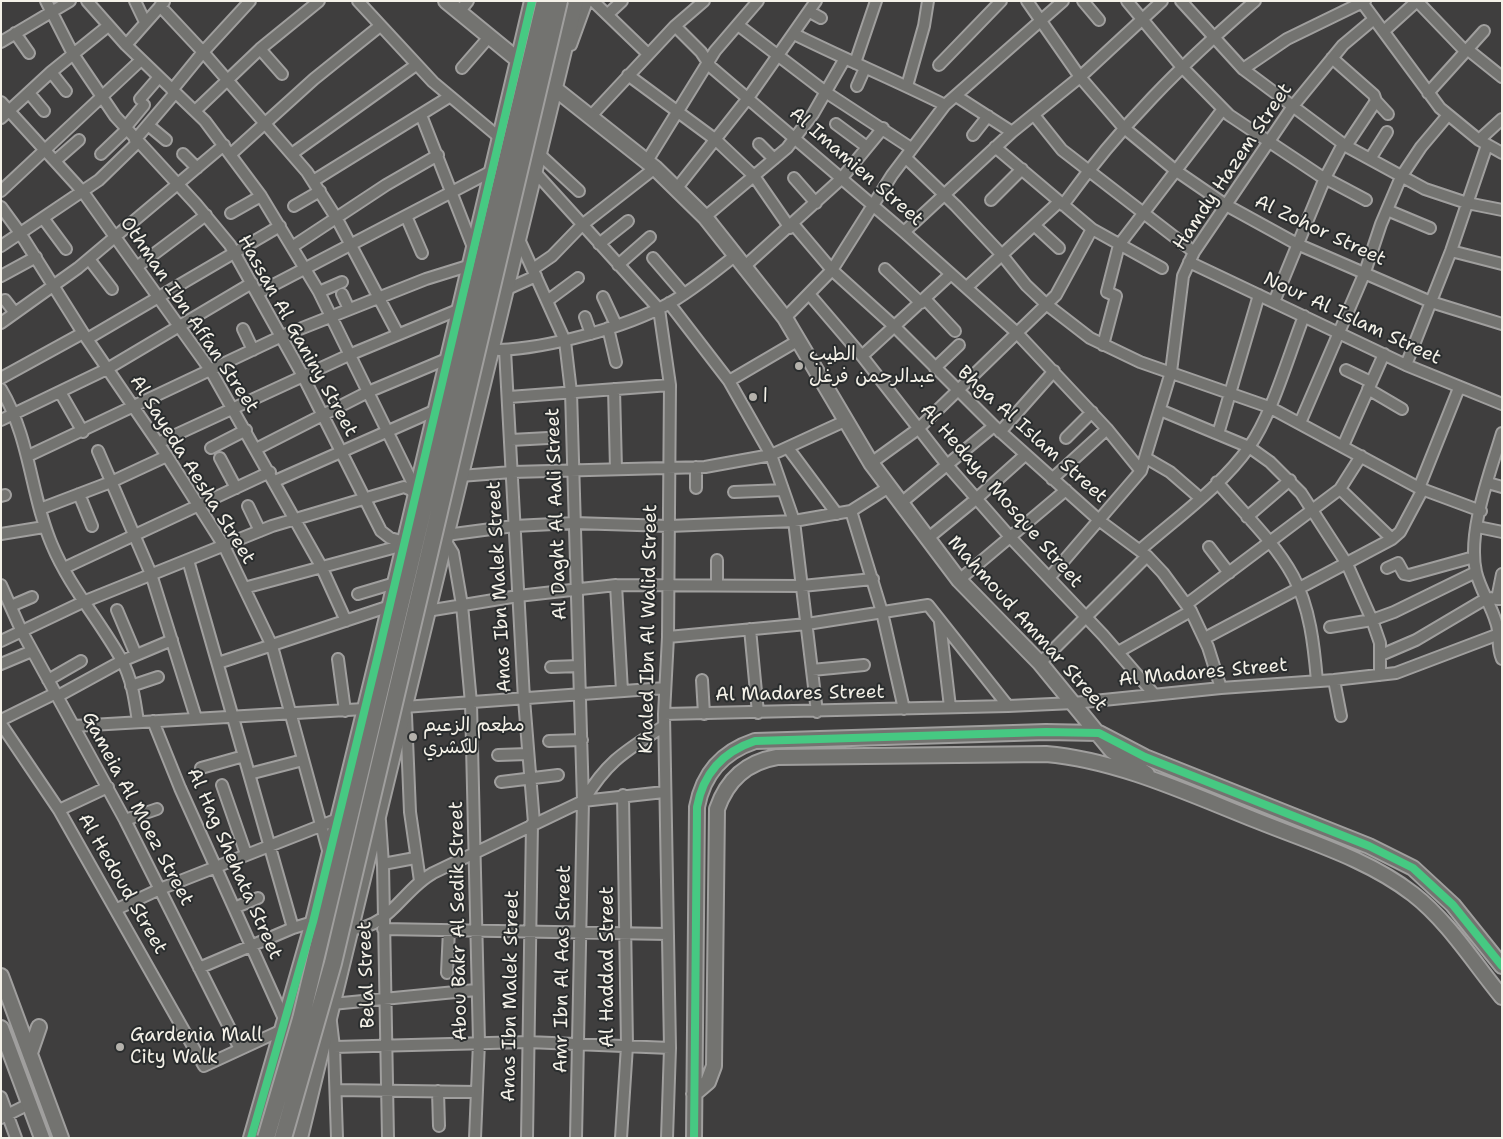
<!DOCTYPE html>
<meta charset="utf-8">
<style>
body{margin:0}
#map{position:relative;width:1503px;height:1139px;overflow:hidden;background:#3f3e3e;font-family:"Shantell Sans",sans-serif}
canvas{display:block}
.frame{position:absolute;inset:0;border:2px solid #f4f1e8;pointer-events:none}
</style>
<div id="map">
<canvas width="1503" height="1139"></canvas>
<div class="frame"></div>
</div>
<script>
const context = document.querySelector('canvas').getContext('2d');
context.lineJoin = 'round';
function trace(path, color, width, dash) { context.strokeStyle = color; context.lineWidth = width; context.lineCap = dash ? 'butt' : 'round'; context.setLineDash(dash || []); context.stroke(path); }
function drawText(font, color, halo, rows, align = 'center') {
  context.font = font + ' "Shantell Sans","Playpen Sans Arabic",sans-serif'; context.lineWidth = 4; context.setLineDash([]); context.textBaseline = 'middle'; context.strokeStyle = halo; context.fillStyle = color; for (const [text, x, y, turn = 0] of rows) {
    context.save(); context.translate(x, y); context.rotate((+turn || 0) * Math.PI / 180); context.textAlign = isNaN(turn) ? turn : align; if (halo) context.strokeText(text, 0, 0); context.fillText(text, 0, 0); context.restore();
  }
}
const street = new Path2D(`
 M46,1L73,54L115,116L196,204L230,245L303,376L381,531L390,538L405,542
 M87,1L126,45L205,121L261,196L319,292L417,492
 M135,1L145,22
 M358,1L433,82L500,138
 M593,1L648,54
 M1027,1L1080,77L1123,127L1175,170L1226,205L1297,244L1431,302L1502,324
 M1083,1L1099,20
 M1127,1L1181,66L1229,115L1319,175L1366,200
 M1181,1L1243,69L1346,146L1425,189L1467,203L1502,210
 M1361,1L1440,108L1479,140L1502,153
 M1417,1L1465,51
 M160,6L203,52L307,172L337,219L398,334
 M459,12L468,1
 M810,12L821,18
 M608,14L622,1
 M738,25L827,93L911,148
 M675,26L701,52L711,67L904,232L1016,332L1107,429L1141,471
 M1384,31L1417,1
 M15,33L29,53
 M794,34C844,59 895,80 945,105
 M1,42L70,1
 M126,45L164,2
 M571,45L587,1
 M260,49L282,74
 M1467,49L1502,77
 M1332,58L1374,95L1376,101L1346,146
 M855,63L876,1
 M939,65L1001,1
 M462,68L489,37
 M1243,69L1287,39L1365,1
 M51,72L66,91
 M628,75L716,140L754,176L790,228
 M857,86L865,68
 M907,86L924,26L928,1
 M172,90L203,52L250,1
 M29,93L44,111
 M1428,93L1484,31
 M956,96L1012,132
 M140,99L159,77
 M1376,101L1388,114
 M1,102L83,192L211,371L321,566L346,621
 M195,111L260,49L319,1
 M421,115L474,250
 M1034,115L1062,150L1194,252
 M590,117L675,26L704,1
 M1,118L51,72L108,26
 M836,124L867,147
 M148,125L166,140
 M125,128L144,105
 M973,135L988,116
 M135,140L175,93
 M1479,140L1502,119
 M759,144L774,159
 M995,147L1092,229L1162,268
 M293,153L416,65
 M538,153L579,191
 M101,154L126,130
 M183,154L197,168
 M231,154L314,79L380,26
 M906,158L956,206L1002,255L1026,285L1046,304L1090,338L1140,362L1269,407L1419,488L1481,511
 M1370,159L1387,132
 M55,161L79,140
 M647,161L715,51L758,1
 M534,171L659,309L670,385L668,637L664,714L670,1048L667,1138
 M794,178L816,203
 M313,181L449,97
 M677,188L748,98L816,1
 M1,191L141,60
 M991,200L1022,169
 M1063,205C1120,126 1181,65 1255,1
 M294,206L320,191
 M1,207L20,233L83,333L167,456L224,546L272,646L329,854
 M1387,210L1430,228
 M231,213L261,196
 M406,216L422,253
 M705,217L787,148L813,114L844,60
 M43,218L66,249
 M793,224L832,270L895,327L994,426L1100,521L1147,556L1163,573L1191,611L1208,647L1221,688
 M1034,225L1059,248
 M904,232L1012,132L1080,77L1162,1
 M518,237L565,341L571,392L583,801L576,1138
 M599,244L628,221
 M1,246L99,180L137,143
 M292,247L386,185L438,155
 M1451,251L1502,264
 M653,258L684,294
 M89,259L112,289
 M1189,262L1406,365L1502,404
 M618,265L650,237
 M138,266L206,215
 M745,266L841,179L883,128
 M533,269L552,256L582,225L655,168
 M885,269L921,303
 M1,276L36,257
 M967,287L1059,202
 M505,290L536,276
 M319,292L342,282
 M258,293L492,171
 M342,294L349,309
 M809,294L862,356L947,465L1011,538L1103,635L1153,693
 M603,297L616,325
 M925,299L955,331
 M5,300L15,313
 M547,301L578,278
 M1274,302L1325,178L1343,144
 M669,303L729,381L771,455L794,521L817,712
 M585,317L591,334
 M785,318L832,270L892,175L945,105L1063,1
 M1,323L78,268L224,145
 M608,328L616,362
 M243,329L253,350
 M87,339L280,226
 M1103,345L1116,296L1107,292L1119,245L1223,109
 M499,350C548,348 624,328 668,304C692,291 714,272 736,255
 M505,350L524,699L534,823
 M862,356L951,274
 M1406,365L1451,251L1487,145
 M935,368L959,345
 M1346,370L1371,382
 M1,378L83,333
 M729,381L799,340
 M1,389C31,440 30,494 52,545C69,586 100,621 121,659C132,678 135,701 138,722
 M614,389L616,469
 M1368,389L1402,409
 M60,392L83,432
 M509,397L670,385
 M1160,410L1249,447L1270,462L1301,493L1347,564L1372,620L1380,643V675
 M1,420L107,369L252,283
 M1300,423L1365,272L1381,224L1401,177L1421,147L1448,115
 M1000,432L1054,371
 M1502,433C1490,473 1467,532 1476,572C1480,589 1491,605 1496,622C1501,635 1496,646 1502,659
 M1218,434L1259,295
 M1066,438L1092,412
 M511,440L548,438
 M158,443L349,355L460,309
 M1343,446L1384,354
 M211,448L246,430
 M788,448L837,514
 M256,449L368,392L449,358
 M98,451L151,574L196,718
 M28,456L282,336L426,279L471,265
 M220,458L236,488
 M1146,458L1170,472L1200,498
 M871,463L918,429L1056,295L1092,229
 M696,467V488
 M460,476L512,472L705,467L771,455L845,421
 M1052,479L1107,429
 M275,481L436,410
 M1217,482C1242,512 1274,541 1293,576C1310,607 1314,646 1317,681
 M1488,483L1502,487
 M1419,488L1459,388
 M1340,489L1392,539
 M734,492L783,490
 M79,494L92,526
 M1,496L5,495
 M901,503L994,426
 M248,506L260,531
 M40,509L111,482L167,456
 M851,511L882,612L904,709
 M1247,517L1290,480
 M1478,527L1502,532
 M1,534L44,527
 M446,535L514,526L574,523L669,526L794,521L851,511L889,487
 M927,539L976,499L1025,455
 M445,540L453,553L462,605L471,703L479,1042L475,1138
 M1209,547L1229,573
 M1140,550C1175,519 1222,486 1249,447C1272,415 1289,354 1304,316
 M188,560L293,928
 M64,568L270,472
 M1387,568L1398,563L1404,574L1409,575L1474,557
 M1049,578L1141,471L1171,372L1183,276L1194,252L1293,106L1343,45L1374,19
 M959,580L1066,490
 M1,585L22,632L125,820L240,1049
 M616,585L622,691
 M717,585V560
 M244,588L404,545
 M358,594L395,583
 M1497,599L1502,574
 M1187,604L1340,489L1361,456
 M11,606L32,597
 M117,610L136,655
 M427,611L518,596L616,585L802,586L873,579
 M940,622L950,707
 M1330,627L1372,620L1394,612L1476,572
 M750,629L758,713
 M668,637L807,624L928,605L1008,706
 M1205,638L1392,539L1400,532L1423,489
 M1,641L83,602L272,526L404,487L411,490L416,496
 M1118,652L1191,611
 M1381,655L1416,640L1487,598L1502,599
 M338,659L345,711
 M218,663L390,606
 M1040,663L1147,556
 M1,664L32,651
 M551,667L579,666
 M812,670L864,665
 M48,680L81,661
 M702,680L704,714
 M1334,680L1341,716
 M131,686L158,677
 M58,696L122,661L172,640
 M404,707L665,688
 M664,714L1008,706L1074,703L1221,688L1334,680L1396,673L1499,634
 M406,715L410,812L420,881
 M1,720L56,693
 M153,721L180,788L285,1021
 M1,724L59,810L204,1066L282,1030
 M74,726L364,709
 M549,741L582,740
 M498,755L528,754
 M201,768L244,756
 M249,774L303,760
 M501,782L558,775
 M222,785L246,854
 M584,800C608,760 626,751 664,726
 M59,810L108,787
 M125,820L157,809
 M380,821L383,864L388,1138
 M383,864L415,858
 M234,908L258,898
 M117,909L160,889L338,819
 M350,929C389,929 402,890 433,873L583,801L664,792
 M383,929L668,934
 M199,968L293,928L313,922
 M447,973L449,930
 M332,1004L476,990
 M331,1022L334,1047L337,1138
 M334,1047L528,1042L670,1048
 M336,1090L477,1092
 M438,1091L439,1126
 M1,1097L16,1138
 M1,1118L29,1104
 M527,1138L532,824
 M621,1138L627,1046L623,795`);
const secondary = new Path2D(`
 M446,1L518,60
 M554,88L655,168L705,217L785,318L871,463L959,580L1040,663L1112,751L1147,774
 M1,976L61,1138
 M1,1028L42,1138
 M30,1053L39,1027
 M694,1094L708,1082L714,1066L717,809C727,780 747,762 777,757L1046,754C1118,760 1192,795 1258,821C1310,842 1368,859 1413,894C1448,921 1474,963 1502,997
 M251,1138L313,922L379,651L532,1
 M300,1138L576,1
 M694,1138L697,807C703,774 722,752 755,741L1046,732L1099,733L1145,757L1369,846L1413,868L1453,905L1502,966`);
const primaryBridge = new Path2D(`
 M266,1138L301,1019L545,1
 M283,1138L333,963L559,1`);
const cycleway = new Path2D(`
 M251,1138L313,922L379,651L532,1
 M694,1138L697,807C703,774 722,752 755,741L1046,732L1099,733L1145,757L1369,846L1413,868L1453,905L1502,966`);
const markers = [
 [799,366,5,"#b5b2ac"],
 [753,397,5,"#b5b2ac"],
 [413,737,5,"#b5b2ac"],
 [120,1047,5,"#b5b2ac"]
];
const streetNames = [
 ["Al Imamien Street",856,167,41],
 ["Hamdy Hazem Street",1233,167,-56],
 ["Al Zohor Street",1320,231,25],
 ["Othman Ibn Affan Street",189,315,56],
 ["Nour Al Islam Street",1352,319,25],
 ["Hassan Al Ganiny Street",297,336,61],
 ["Bhga Al Islam Street",1032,435,42],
 ["Al Sayeda Aesha Street",192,470,58],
 ["Al Hedaya Mosque Street",1001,496,49],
 ["Al Daght Al Aali Street",557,514,-92],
 ["Anas Ibn Malek Street",500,587,-93],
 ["Mahmoud Ammar Street",1027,624,48],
 ["Khaled Ibn Al Walid Street",649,629,-89],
 ["Al Madares Street",1203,673,-5],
 ["Al Madares Street",800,694,-1],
 ["Gameia Al Moez Street",137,809,62],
 ["Al Hag Shehata Street",234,864,66],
 ["Al Hedoud Street",122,884,60],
 ["Abou Bakr Al Sedik Street",459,921,-91],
 ["Al Haddad Street",608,967,-90],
 ["Amr Ibn Al Aas Street",563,969,-89],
 ["Belal Street",367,975,-92],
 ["Anas Ibn Malek Street",511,996,-89]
];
const poiNames = [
 ["الطيب",809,355],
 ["عبدالرحمن فرغل",809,377],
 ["ا",763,397],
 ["مطعم الزعيم",423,726],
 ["للكشري",423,748],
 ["Gardenia Mall",130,1036],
 ["City Walk",130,1058]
];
trace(street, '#a09f9e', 14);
trace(secondary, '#a09f9e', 18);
trace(street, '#737370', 10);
trace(secondary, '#737370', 14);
trace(primaryBridge, '#a09f9e', 20, []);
trace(primaryBridge, '#737370', 16);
trace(cycleway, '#46c982', 8);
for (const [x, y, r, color] of markers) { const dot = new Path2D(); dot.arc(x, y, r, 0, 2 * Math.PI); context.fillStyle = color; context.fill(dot); trace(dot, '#2a2d2e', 2); }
drawText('19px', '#f4f1e8', '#2a2d2e', streetNames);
drawText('19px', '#f4f1e8', '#2a2d2e', poiNames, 'left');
</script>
